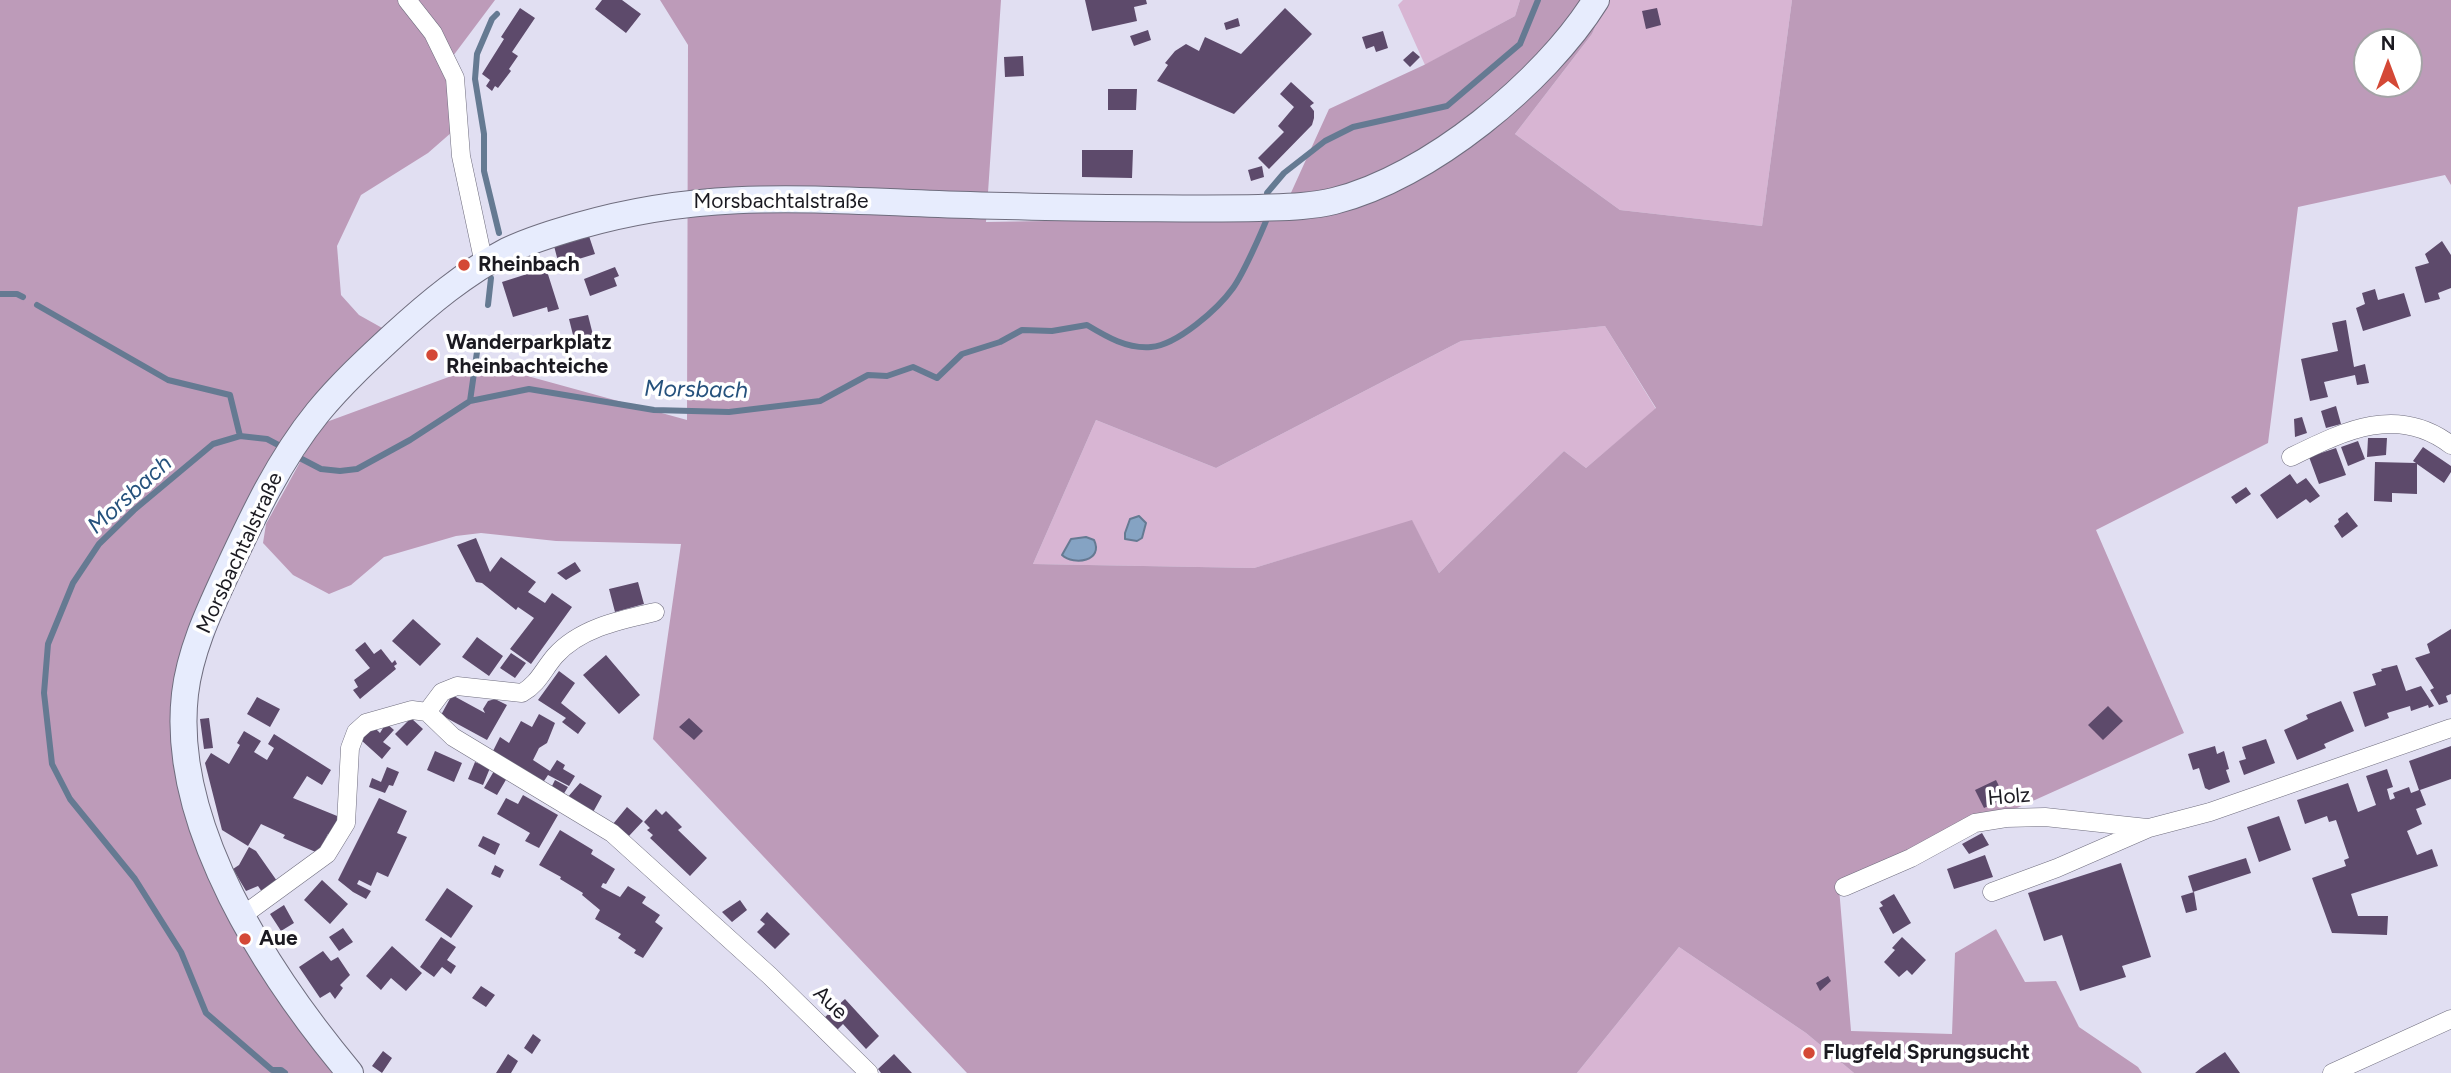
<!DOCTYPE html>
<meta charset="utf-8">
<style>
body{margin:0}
#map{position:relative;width:2451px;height:1073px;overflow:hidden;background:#e1dff2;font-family:Figtree,sans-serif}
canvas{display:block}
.north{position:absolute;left:2353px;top:28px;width:70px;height:70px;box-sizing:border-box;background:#fff;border:2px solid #a4a3a6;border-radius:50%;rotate:0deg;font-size:19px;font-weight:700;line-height:28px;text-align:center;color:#1b1a21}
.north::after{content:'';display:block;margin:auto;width:24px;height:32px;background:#d44836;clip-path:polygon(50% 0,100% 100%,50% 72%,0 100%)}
</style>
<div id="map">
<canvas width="2451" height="1073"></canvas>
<div class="north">N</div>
</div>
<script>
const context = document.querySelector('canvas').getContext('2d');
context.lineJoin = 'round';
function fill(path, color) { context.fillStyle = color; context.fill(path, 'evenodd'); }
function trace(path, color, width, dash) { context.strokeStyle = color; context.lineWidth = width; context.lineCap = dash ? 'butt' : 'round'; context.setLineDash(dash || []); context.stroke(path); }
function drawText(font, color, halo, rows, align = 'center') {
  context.font = font + ' Figtree,sans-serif'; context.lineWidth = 7; context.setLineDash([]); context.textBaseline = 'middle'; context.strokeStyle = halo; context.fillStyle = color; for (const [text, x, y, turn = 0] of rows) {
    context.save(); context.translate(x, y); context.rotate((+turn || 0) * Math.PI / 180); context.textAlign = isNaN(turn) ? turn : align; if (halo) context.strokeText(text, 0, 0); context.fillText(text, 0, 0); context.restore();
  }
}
const green = new Path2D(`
 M1403,0H1520L1515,16L1425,65L1398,5Z
 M1607,0H1792L1762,226L1620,210L1515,134L1592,34Z
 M1605,326L1656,409L1586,468L1564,451L1439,573L1412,521L1254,568L1033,564L1096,420L1216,468L1461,341Z
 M1679,947L1806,1033L1854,1073H1577Z`);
const forest = new Path2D(`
 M0,0H495L444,68L450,92L452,132L428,153L361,195L337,246L341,295L359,315L384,329L205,603L189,802L346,1073H0Z
 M660,0H1001L986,222L1280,217L1329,109L1424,65L1515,16L1520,0H1607L1592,34L1515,134L1620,210L1762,226L1792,0H2451V185L2445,175L2298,207L2268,443L2096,530L2184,733L1839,888L1851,1031L1952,1034L1955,953L1996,929L2025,982L2056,981L2079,1027L2138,1067L2142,1073H1854L1806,1033L1679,947L1577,1073H967L653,739L681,544L556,541L481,533L456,536L384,557L351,585L329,594L293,575L263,543L266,524L321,424L484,364L687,420L688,45ZM2367,42H2409V84H2367ZM1605,326L1656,408L1586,468L1564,451L1439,573L1412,520L1254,568L1033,564L1096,420L1216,468L1461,341Z`);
const water = new Path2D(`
 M1139,516L1146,523L1142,538L1137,541L1125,539V533L1130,519Z
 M1086,537L1094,540C1104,561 1074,566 1062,555L1071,539Z`);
const stream = new Path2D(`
 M497,14L492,19L477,54L475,79L484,134V171L499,233
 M1268,202L1267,193L1284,173L1325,141L1353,127L1447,106L1520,44L1538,0
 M0,294H17L23,297
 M37,305L168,380L230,395L240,436
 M488,305L491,278
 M470,401L479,338
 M284,448L267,439L240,436L213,444L134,510L99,544L73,583L48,644L44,693L52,764L70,799L135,879L181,952L206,1013L272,1070H281L285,1073
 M296,456L321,469L340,471L357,469L410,440L470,401L529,389L654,410L729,412L820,401L868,375L887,376L913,367L937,378L962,354L1000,342L1022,330L1052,331L1087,325C1107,337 1127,349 1151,347C1177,345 1218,309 1233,288C1243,274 1261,234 1268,216`);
const building = new Path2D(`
 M602,0H622L641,14L626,33L595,9Z
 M1085,0H1146L1147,4L1134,7L1137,21L1092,31Z
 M520,8L535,18L512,52L518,56L509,69L511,71L498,88L495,86L492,91L486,86L490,80L482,74L504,39L501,37Z
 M1285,8L1312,34L1234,114L1157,81L1168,65L1165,63L1175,51L1186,44L1199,51L1205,37L1241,54Z
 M1657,8L1661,25L1646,29L1642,11Z
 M1238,18L1240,26L1226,30L1224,23Z
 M1148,30L1151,40L1134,46L1130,36Z
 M1383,31L1388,48L1376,52L1374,46L1366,49L1362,37Z
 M1413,51L1420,57L1410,67L1403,60Z
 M1023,56L1024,76L1005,77L1004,57Z
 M1291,82L1314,103L1310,106L1314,111V118L1312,125L1269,169L1258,158L1284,132L1278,126L1294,107L1280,94Z
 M1108,89H1137L1136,110H1108Z
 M1082,150H1133L1132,178L1082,177Z
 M1262,166L1264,177L1251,181L1248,170Z
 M589,236L595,254L559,265L554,246Z
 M2442,241L2451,255V288L2438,293L2440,299L2425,303L2415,267L2429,263L2425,254Z
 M615,267L619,276L614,278L617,286L590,296L584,279Z
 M546,268L559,309L548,312L547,307L513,317L502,282Z
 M2375,289L2378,300L2404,293L2411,316L2363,331L2356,308L2365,304L2362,293Z
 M588,315L596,347L577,351L569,319Z
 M2346,320L2354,367L2365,364L2369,383L2357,385L2355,375L2324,382L2328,397L2310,401L2301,359L2338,351L2332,323Z
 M504,362L505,367L531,362L533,372L511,375V372L500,374L498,363Z
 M2336,406L2341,424L2326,428L2321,411Z
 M2302,417L2307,433L2295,437L2294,419Z
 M2368,438H2387L2386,455L2367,457Z
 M2358,441L2365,459L2348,466L2341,447Z
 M2423,447L2451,466V472L2444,483L2417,464V494L2392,493V502L2374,501L2375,462L2416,463L2413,461Z
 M2336,448L2346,475L2319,484L2309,457Z
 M2290,474L2297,484L2306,478L2320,496L2310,503L2306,499L2277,519L2260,495Z
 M2246,487L2251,494L2236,504L2231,497Z
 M2347,512L2358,526L2342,538L2334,526L2339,522L2338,519Z
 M476,538L490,572L501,557L536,582L528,592L545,603L552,593L572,607L531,664L510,649L534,618L518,607L516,610L482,583L476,582L457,545Z
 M575,562L581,571L566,580L557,573Z
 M638,582L644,604L615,612L609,589Z
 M413,619L441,644L420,666L392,641Z
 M2451,629V694L2446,696L2448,702L2439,705L2430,690L2434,688L2415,658L2430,653L2427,644Z
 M477,637L503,656L489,676L462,657Z
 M365,642L374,654L381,649L392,663L395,660L397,664L394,666L396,669L360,699L353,690L358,687L354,680L370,668L355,650Z
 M511,653L526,663L515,678L500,668Z
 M606,655L640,695L619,714L583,675Z
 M2397,665L2406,691L2421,686L2434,706L2429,708L2428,705L2411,711L2410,706L2387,713L2389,718L2365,727L2353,692L2376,685L2372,674L2382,671L2381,669Z
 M559,671L575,683L561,703L586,723L578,734L562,722L566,718L538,700Z
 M452,695L485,713L483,709L488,701L495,699L507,705L487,740L441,715Z
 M257,697L280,709L270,727L247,714Z
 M2341,701L2354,731L2324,744L2326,748L2297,760L2284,730L2308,719L2306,715Z
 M2108,706L2123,721L2103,740L2088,725Z
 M539,714L555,723L547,743L539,748L533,760L550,771L557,760L565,765L563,769L575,776L569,786L548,775L542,784L492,753L500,737L509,743L521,721L532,727Z
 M209,718L213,748L204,749L200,719Z
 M411,718L423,729L407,746L395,734Z
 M689,718L703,731L694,740L679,727Z
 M386,723L394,730L383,742L391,748L382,759L361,740L373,726L380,733Z
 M244,731L261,741L254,752L267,760L274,748L268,744L274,734L331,770L322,785L307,776L293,798L342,818L331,835L328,834L318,853L283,838L285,835L261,824L248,846L222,830L205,763L211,753L229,764L240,745L237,743Z
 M2266,739L2275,763L2244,775L2239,761L2246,759L2242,747Z
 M2215,746L2217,754L2224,751L2229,769L2226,770L2230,782L2209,790L2205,788L2199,768L2193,770L2188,754Z
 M2451,746V779L2420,790L2426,805L2416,809L2422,824L2407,831L2417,855L2432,849L2438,866L2351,894L2358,916H2388L2387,935L2332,933L2312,878L2346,866L2344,860L2349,858L2336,820L2329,822L2327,816L2305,824L2297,800L2348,783L2358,812L2376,805L2366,776L2387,769L2393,787L2387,789L2390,800L2395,798L2393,793L2409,787L2411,793L2419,790L2409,761Z
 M435,751L462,763L454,782L427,770Z
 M475,762L490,768L483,785L468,779Z
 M387,767L399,772L393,786L389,785L385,793L369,787L372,778L381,782Z
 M494,771L507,778L497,795L484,788Z
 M555,780L568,787L563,795L551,788Z
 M1996,780L2005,798L1984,808L1975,790Z
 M580,783L602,796L592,814L567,798Z
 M523,795L558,815L539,848L525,841L530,833L497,814L506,798L518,804Z
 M379,798L407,811L397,833L407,837L388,877L377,872L371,886L359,880L357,884L371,891L366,899L353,892L338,880Z
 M627,807L643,821L629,836L613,824Z
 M656,809L662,815L666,811L682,827L678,830L707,858L690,876L650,838L653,835L647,830L650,828L644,822Z
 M2279,816L2291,850L2259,862L2247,827Z
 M560,830L593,850L591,854L615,869L606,884L603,883L601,887L620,897L628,886L646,897L642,903L660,915L655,922L663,928L643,958L634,953L636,950L618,938L621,934L595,919L600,910L582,895L583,893L560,879L561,877L539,865Z
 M1982,833L1989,845L1969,854L1962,844Z
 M483,836L500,844L495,855L478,846Z
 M249,847L256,851L277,881L262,892L258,886L246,891L233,869L239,865Z
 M1985,855L1993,877L1954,889L1947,869Z
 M2246,858L2251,873L2193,892L2188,876Z
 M2121,863L2151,957L2122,966L2126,977L2080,991L2062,935L2044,941L2028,893Z
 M495,865L504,870L500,878L491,874Z
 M322,880L348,904L330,924L304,900Z
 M447,888L473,906L451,938L425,920Z
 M2194,892L2197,910L2186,913L2181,896Z
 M1894,894L1911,923L1893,934L1879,908L1883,906L1880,902Z
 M740,900L747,910L732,922L722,912Z
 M284,905L294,923L281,931L270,914Z
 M767,912L790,934L775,949L757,932L765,924L760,920Z
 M343,928L353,942L339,951L329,937Z
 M441,937L456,947L447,960L456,966L451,974L442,967L434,977L420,967Z
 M1902,937L1926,960L1912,975L1907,970L1899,977L1884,962L1895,950L1892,948Z
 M392,946L422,973L406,991L391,978L381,990L366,976Z
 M323,951L331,961L338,957L350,975L340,985L343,988L335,999L330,992L320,998L299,967Z
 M1828,976L1831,981L1820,991L1816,983Z
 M481,986L495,995L486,1007L472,998Z
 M845,999L879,1036L866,1049L843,1024L836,1031L824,1018Z
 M533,1034L541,1040L532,1054L524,1048Z
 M383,1051L392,1058L382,1073L372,1066Z
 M2225,1052L2240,1073H2195L2201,1068Z
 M508,1054L518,1061L511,1073H496Z
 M894,1054L912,1073H881L878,1069Z`);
const street = new Path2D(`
 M407,0L433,33L455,78L461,156L484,264
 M2291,457C2344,431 2397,404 2451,445
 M427,712L442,692L457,686L522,693C538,684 543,670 555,656C580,628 620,620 655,612
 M1844,887L1911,858L1975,823L2006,818L2045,817L2147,828
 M1992,892L2057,868L2149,828L2210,812L2451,728
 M242,916L327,854L346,823L350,748L356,732L366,723L412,710L427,712L453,737L612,833L770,976L869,1073
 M2332,1073L2451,1019`);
const secondary = new Path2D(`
 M350,1073C269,976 170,826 185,694C190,651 209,611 227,572C253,516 279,460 318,412C341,384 368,359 394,335C429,303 465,273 507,251C530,240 554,233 578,226C695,192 793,198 912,203C977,206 1042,207 1107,208C1157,208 1208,209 1259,208C1284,207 1309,207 1334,201C1428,178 1545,82 1596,0`);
const markers = [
 [464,265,7,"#d44836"],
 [432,355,7,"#d44836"],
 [245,939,7,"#d44836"],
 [1809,1053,7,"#d44836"]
];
const streetNames = [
 ["Morsbachtalstraße",781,202],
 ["Morsbachtalstraße",240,553,-65],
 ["Holz",2009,797,-5],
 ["Aue",830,1003,44]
];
const poiNames = [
 ["Rheinbach",478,265],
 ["Wanderparkplatz",446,343],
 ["Rheinbachteiche",446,367],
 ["Aue",259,939],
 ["Flugfeld Sprungsucht",1823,1053]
];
const waterNames = [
 ["Morsbach",696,390,1],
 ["Morsbach",130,495,-42]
];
fill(green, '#d8b5d3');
fill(forest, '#bd9bb9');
fill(water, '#85a3c3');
trace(water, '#657a92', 2);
trace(stream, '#657a92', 6);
fill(building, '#5d4a6b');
trace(street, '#6f6d7e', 19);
trace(secondary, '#6f6d7e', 28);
trace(street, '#fff', 18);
trace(secondary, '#e7ecfd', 26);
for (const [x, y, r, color] of markers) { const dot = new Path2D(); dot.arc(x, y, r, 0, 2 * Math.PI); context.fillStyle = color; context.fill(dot); trace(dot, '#fff', 2.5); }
drawText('21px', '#1b1a21', '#fff', streetNames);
drawText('bold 21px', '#1b1a21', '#fff', poiNames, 'left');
drawText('italic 23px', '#26527d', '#fff', waterNames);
</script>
